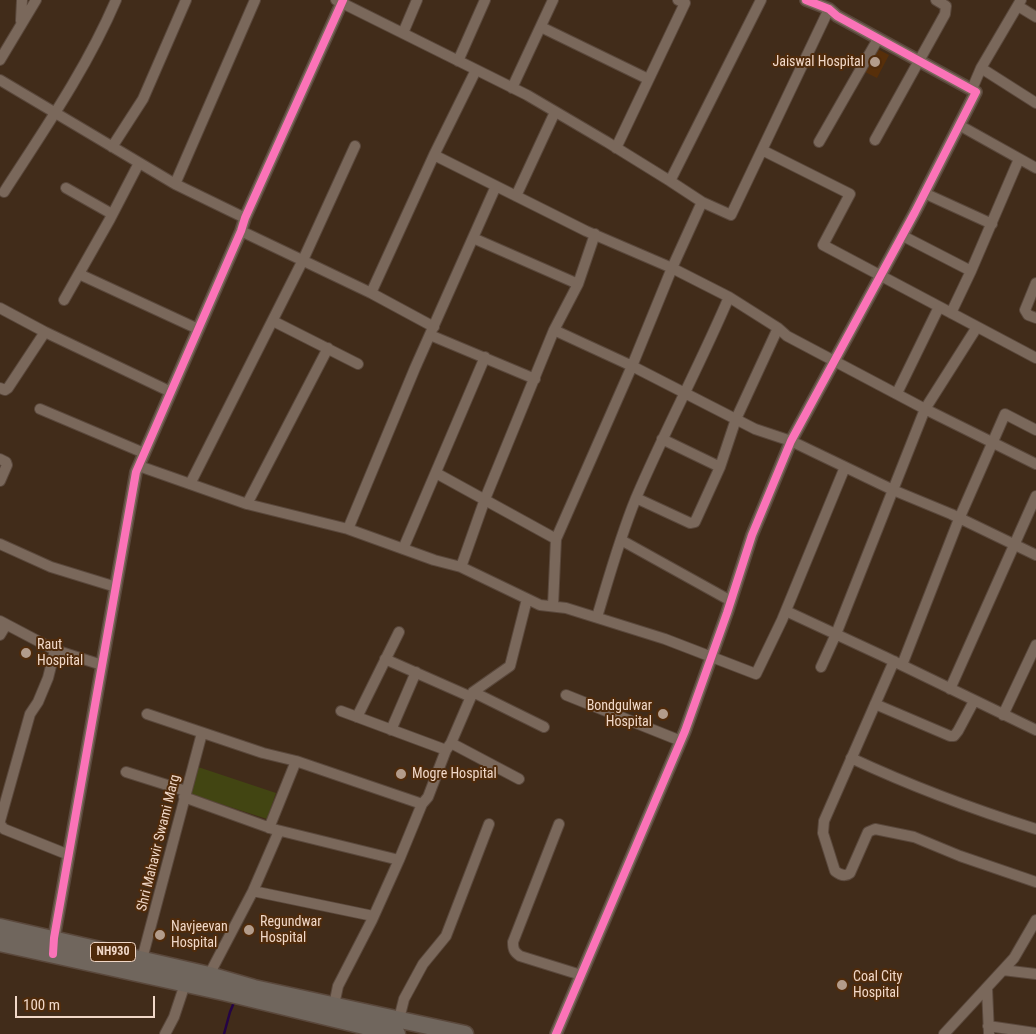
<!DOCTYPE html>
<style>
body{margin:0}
#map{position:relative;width:1036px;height:1034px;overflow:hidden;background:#412c1a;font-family:"Roboto Condensed",sans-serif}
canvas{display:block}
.scale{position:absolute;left:15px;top:996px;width:140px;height:22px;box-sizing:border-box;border:2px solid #f1d8c8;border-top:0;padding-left:6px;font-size:15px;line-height:18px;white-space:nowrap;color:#f1d8c8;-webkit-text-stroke:4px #502b0b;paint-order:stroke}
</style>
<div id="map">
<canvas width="1036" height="1034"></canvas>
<div class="scale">100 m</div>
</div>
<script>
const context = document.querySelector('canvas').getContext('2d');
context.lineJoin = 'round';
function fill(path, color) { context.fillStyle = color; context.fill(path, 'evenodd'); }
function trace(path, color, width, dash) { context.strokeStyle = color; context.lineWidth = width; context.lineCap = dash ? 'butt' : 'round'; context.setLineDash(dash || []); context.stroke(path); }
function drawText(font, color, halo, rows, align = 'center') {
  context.font = font + ' "Roboto Condensed",sans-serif'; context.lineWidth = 4; context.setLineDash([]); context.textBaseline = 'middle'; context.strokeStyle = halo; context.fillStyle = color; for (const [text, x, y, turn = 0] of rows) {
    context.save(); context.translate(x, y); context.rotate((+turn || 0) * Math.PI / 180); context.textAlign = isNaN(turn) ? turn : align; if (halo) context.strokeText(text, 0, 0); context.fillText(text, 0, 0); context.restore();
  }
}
const built = new Path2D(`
 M872,46L889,55L877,78L861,70Z`);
const green = new Path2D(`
 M198,767L276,793L267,819L190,794Z`);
const stream = new Path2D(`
 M224,1034L230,1012L235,1000`);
const minor = new Path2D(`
 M336,0L527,95L607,142L670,181
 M1018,6L1036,17
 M21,21L22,0
 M541,27L648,79
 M403,33L417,0
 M0,60L36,0
 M458,61L485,0
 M981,68L1036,103
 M0,80L175,184L245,218
 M512,88L553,0
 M972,89L981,68L1021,0
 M959,125L1036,168
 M875,140L945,14L946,6L936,0
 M819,142L878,39
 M112,147L143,99L186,0
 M616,148L685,3L678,0
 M762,150L850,194L823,245L1036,358
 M434,155L586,231L672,268L729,297L778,328L787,336L925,409L1036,464
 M175,184L255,0
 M66,188L112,214
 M4,192C44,130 87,68 116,0
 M924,193L992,224
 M516,196L555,112
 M702,202L731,215L829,9
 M241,231L371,293L434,327
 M903,236L971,271
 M473,238L578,284
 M79,274L198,329
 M1036,283L1025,310L1028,315L1036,318
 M371,293L434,155L476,70
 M64,300L110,219L139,163
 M0,308L45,332L171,392
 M951,313L971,271L1019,159
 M273,321L358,364
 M554,330L632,366L755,429L791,441L893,490L951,514L1036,555
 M430,335L535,379
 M0,388L5,390L8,388L45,332
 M897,393L939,307
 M40,409L144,453
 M662,439L720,467
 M0,459L6,462L7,465L0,481
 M139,466L247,504L348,529L434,560L461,567L540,605L566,608L665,639L756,674L782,620L845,467
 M436,473L556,539
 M190,484L303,260L355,146
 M636,498L690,523L695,522L720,467L736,419L778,328
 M247,504L328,348
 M348,529L415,368L496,186
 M621,540L731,601
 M0,544L51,567L116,587
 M403,549L485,357
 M461,567L485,499L554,330L578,284L595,234
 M553,606L556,539L632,366L672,268L702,202L670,181L761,0
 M786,611L885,657L1036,730
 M597,617C609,577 620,537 636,498C665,430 700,365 729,297
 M0,621L55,650L102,665
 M0,635L6,625
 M385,659L471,697
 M894,661L824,821L823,833L835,871C840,875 845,877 850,873L868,832L875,829L914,837L960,856L1036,882
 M902,665L959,519L1005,414L1036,430
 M821,667L836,634L925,409L977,327
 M950,689L1036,496
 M473,692L544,727
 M566,695L681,741
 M875,704L950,736H954L958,731L974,701
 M341,711L446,750
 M147,714L263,753L296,761L422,804
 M1003,715L1036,645
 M357,717L399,632
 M391,730L416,672
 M451,743L519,779
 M851,758C911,786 972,809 1036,829
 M126,772L186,791
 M184,797L273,829L399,860
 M0,821L30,714L38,702L48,678L55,650
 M0,824L4,829L69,855
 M559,824L513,942C513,949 514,952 520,956L581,975
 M269,828L296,761
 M253,891L373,916
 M142,959L202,733
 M1003,970L1036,974
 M209,975L253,891L279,831
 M987,988L989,1034
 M334,1005L338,986L372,920L399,860L422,804L428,797L446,750L451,743L473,692L510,666L527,599
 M399,1019L404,999L423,964L446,936L489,824
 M988,1026L1036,1033
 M165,1034L174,1017L185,984
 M944,1034L1014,958L1036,920`);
const tertiary = new Path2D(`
 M54,938L136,472L241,231L245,218L343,0
 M556,1034L685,731L727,613L752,535L791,441L915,212L976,92L837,16L829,9L806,0`);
const trunk = new Path2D(`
 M0,927L209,975L254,988L465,1034
 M0,943L223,992L397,1034`);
const cycleway = new Path2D(`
 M53,954L54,938L136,472L241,231L245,218L343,0
 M556,1034L685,731L727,613L752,535L791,441L915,212L976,92L837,16L829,9L806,0`);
const markers = [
 [875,62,6,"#b39c8b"],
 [26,653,6,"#b39c8b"],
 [663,714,6,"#b39c8b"],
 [401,774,6,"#b39c8b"],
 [249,930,6,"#b39c8b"],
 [160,935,6,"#b39c8b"],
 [842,985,6,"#b39c8b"]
];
const shields = [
 [113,952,45]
];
const shieldNames = [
 ["NH930",113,952]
];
const poiNames = [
 ["Jaiswal Hospital",864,62,"right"],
 ["Raut",37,645],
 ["Hospital",37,661],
 ["Bondgulwar",652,706,"right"],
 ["Hospital",652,722,"right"],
 ["Mogre Hospital",412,774],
 ["Regundwar",260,922],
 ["Hospital",260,938],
 ["Navjeevan",171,927],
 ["Hospital",171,943],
 ["Coal City",853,977],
 ["Hospital",853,993]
];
const streetNames = [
 ["Shri Mahavir Swami Marg",159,843,-76]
];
fill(built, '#572f0a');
fill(green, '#424512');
trace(stream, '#250446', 2.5);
trace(minor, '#5a483c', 12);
trace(tertiary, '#5a483c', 14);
trace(trunk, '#5a483c', 19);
trace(minor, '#7a685b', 10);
trace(tertiary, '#7a685b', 11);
trace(trunk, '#70665d', 16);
trace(cycleway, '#fb73b8', 8);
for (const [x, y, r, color] of markers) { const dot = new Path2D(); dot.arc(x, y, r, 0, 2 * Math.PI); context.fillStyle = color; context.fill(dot); trace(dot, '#502b0b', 2); }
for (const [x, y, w] of shields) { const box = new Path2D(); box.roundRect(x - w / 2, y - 9.5, w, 19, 4); context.fillStyle = '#502b0b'; context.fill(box); trace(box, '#f1d8c8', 1); }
drawText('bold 12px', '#f1d8c8', null, shieldNames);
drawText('14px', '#f1d8c8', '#502b0b', poiNames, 'left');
drawText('14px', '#f1d8c8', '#502b0b', streetNames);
</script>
